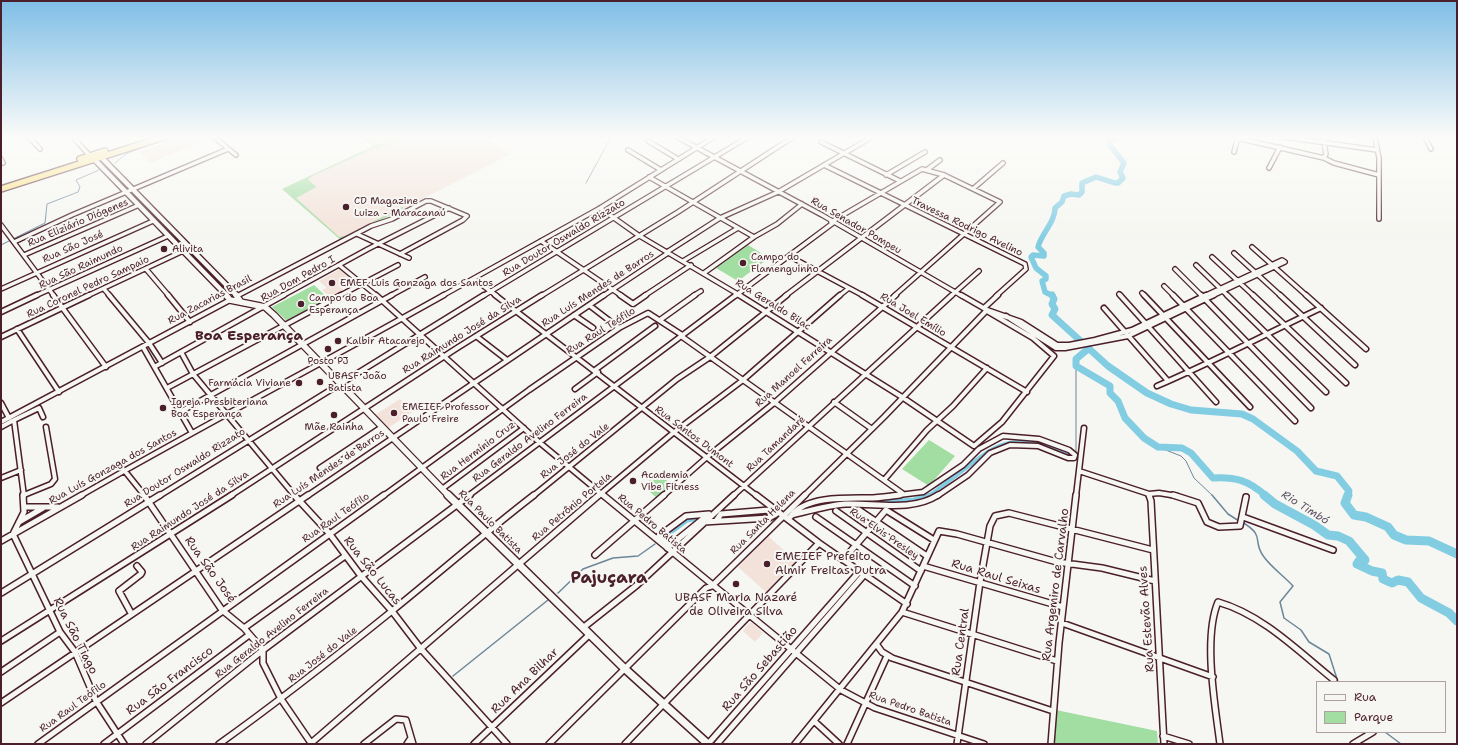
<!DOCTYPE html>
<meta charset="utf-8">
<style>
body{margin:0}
#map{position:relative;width:1458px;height:745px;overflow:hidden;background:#f6f6f2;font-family:"Shantell Sans",sans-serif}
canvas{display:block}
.frame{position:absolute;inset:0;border:2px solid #4a1f2b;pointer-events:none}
.legend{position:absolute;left:1316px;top:681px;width:130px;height:52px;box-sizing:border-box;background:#f6f6f2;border:1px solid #b1a0a2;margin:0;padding:5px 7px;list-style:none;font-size:12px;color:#4a1f2b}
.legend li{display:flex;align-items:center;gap:8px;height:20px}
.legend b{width:20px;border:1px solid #b1a0a2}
</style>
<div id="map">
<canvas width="1458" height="745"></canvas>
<div class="frame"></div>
<ul class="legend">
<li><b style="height:5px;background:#f6f6f2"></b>Rua</li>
<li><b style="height:11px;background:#a2dda2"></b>Parque</li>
</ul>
</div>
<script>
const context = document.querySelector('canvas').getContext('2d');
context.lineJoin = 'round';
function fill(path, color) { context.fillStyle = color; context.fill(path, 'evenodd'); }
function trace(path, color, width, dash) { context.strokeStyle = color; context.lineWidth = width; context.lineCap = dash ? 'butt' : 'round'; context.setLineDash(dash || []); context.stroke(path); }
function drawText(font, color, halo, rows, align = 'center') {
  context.font = font + ' "Shantell Sans",sans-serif'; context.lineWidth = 4; context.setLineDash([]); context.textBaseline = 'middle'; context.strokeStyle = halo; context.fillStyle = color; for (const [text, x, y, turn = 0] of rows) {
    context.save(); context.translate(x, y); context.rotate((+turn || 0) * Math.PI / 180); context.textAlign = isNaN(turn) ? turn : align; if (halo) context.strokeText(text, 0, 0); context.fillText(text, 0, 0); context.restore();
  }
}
const built = new Path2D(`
 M179,137L212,138L150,163L140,152Z
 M362,137H485L511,154L341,240L282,189L373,146Z
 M340,269L351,278L338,285L346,293L333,300L322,290L327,288L319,281Z
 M400,399L414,411L388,428L375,415Z
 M768,536L796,561L767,593L738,567Z
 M751,622L763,633L755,642L743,631Z`);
const green = new Path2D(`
 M362,137H368L379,145L399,137H412L401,139L377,149L375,148L312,176L308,179L316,187L296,198L339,237L345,236L402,207L404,208L341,240L282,189L373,146Z
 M748,245L769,258L738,281L716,268Z
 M314,285L330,300L288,322L272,307Z
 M929,440L955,456L929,486L902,469Z
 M657,474L672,484L657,498L643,486Z
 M1056,710L1157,731L1158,744H1054Z`);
const streamFar1 = new Path2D(`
 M115,163L126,154L153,143
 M586,183L611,137
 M1,245L45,223L47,204L78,192L80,187L76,180L99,170
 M1076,366V453
 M1158,447L1181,456L1186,461L1194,478L1213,496`);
const stream = new Path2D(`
 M1212,495L1228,514L1239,521
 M1242,522C1267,537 1251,540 1264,557C1272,568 1284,576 1293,586L1280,602L1284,618L1301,630L1309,642L1329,654L1338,682
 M558,593L583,569L613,558L638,556L655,544
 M453,676L548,600
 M1385,732L1401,744`);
const canalFar1 = new Path2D(`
 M929,496C935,492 940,487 946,483C999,445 1001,429 1069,455`);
const canal = new Path2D(`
 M870,503L914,500L931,495
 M830,504L849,502
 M722,517L773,513
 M664,537L687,520L700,518`);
const riverFar2 = new Path2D(`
 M1053,296L1045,292L1042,281L1046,279V276L1036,268L1031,257L1033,255L1044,256V253L1038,247L1039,244C1044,231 1055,221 1055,208L1062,202L1064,196L1071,194L1079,195L1082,192V183L1096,177L1115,183H1118L1123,178L1120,172L1124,163L1109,144L1108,140L1118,137`);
const riverFar1 = new Path2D(`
 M1052,295L1054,299L1052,304L1055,309L1052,315L1108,366L1147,393L1171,404L1191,410L1242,414L1253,419L1297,451L1316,471L1337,476L1349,491L1347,496
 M1088,349L1076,359V366L1110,386V393L1118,401L1125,418L1144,438L1158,447L1182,448L1191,453L1213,478C1236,477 1248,480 1266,496`);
const river = new Path2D(`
 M1264,495L1275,504L1314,525L1328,535L1338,536L1349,541L1365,560L1359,561L1357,564L1372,571L1382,573L1383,579L1392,583L1398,580L1408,582L1421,598L1449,613L1457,621
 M1348,495L1345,503L1354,515L1366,517L1388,527L1394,535L1406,540L1429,541L1457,554`);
const streetFar2 = new Path2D(`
 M29,137L40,149
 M73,137L90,156
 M214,137L236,155
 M677,137L822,215L962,296
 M1284,137L1377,150
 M1323,137L1326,154L1324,158
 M1375,137L1379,158V219
 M1425,137L1431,149
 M1237,138L1324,158L1334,163L1379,175
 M648,141L678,159
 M821,142L900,181
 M628,150L661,170
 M1234,152L1238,137
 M1,159L3,163
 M824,165L1025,264L1026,269L996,296
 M1269,168L1280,147
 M928,169L940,160
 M886,175L925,152
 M649,177L754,237
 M974,188L1003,163
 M600,208L638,235L741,296
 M831,222L922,169L944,175L1000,202L894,296
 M1,225L54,296
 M357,234L409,258
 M541,241L622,296
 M14,242L72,215L228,149
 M1252,247L1307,296
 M667,252L720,218L778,192L872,137
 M1234,253L1281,296
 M24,255L139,205
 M789,256L864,296
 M1212,257L1254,296
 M683,261L738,228
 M339,265L377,296
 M1196,265L1228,296
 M146,269L169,296
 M1175,269L1202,296
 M704,273L754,237L777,224L802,204
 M474,279L497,296
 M1164,286L1174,296
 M1,289L153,221
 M104,289L110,296
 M1142,293L1145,296
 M1119,294L1121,296
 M35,296L168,236
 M87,296L183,251
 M237,296L371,226L392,219L426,201H431L467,216L463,220L400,254
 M282,296L368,249L449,208
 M339,296L398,265
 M390,296L425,277
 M442,296L600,208L714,137
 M483,296L748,137
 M541,296L678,212L793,137
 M603,296L668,253
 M644,296L691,265
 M693,296L701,291
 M735,296L833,223
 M785,296L944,175
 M839,296L849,288
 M951,296L979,271
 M1204,296L1282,260L1285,262L1212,296`);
const streetFar1 = new Path2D(`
 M53,295L106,367
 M109,295L149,343L162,363
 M168,295L190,322
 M376,295L539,442L604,496
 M495,295L757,496
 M620,295L633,304L646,295
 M739,295L902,397L974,446L1002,422L1054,356L1033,338L987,311
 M862,295L1027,392
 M961,295L987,310L1021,322L1057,345H1069L1095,340L1132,330L1206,295
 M1120,295L1216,402
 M1144,295L1250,407
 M1173,295L1295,421
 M1201,295L1311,408
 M1227,295L1326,392
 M1253,295L1346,383
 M1280,295L1355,365
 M1306,295L1366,349
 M589,305L619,328
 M984,308L998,295
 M1104,308L1168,381
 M1,312L37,295
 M574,315L593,328
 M1006,316L1056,348H1065L1128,336L1214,295
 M660,320L695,295
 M17,329L59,392
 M476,336L507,360
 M681,336L902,493
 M1,337L89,295
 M143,347L192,433
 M181,352L193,374L295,496
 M156,366L284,295
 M595,370L655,326
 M1157,386C1213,362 1266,334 1321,308
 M167,388L341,295
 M575,389L598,372
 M834,402L872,429
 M1,403L9,418
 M180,412L392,295
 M1,422L230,300
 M1,427L14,420
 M320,468L382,427
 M124,470L145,496
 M1079,471L1149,494L1159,493L1177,496
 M1,478L21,470
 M884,480L927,430L953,406L987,368
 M442,489L524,428
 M1149,494V496
 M24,495L51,484L55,479L46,427
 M24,496L14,420L39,408L43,417
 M80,496C200,427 323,363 444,295
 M159,496L484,295
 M230,496L457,348L542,295
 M307,496L604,295
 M383,496L529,390L619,328L648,313L682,335
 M468,496L736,295
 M533,496L677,379L710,357L787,295
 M598,496L673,433L743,380L840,295
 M663,496L707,457L774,403L896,295
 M733,496L952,295
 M804,496L884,417L987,310
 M891,496L923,492L963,465L979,449L1003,436L1039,439L1069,450L1075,455L1074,458H1068L1038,446L1010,445L990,453L968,475L937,496
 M1076,496L1084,428`);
const street = new Path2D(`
 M23,495L24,512L13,534L60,632L75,652L96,701L124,744
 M144,495L222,610L244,628L263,650V663L281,699L311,743
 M294,495L329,533L361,576L392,611L421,649L507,744
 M603,495L841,690L875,708L984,744
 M756,495L819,543L907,604
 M1149,495L1151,501L1164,744
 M1173,495L1198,503L1207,522L1219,527L1240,526L1246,497
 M25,507H58
 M859,510L927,556
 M836,511L921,571
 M792,515C807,496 847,498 869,498C879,498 890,496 900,495
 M792,515C809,511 828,505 846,504C876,503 912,512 938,495
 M816,517L915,586
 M1243,517L1333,550
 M788,519L792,515
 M19,522L43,508
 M704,522L769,518L776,514L769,510L721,514L716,521
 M1,541L82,495
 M667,548L709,514L686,516L659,536L670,545
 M595,555L664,495
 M843,560L886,510L934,540
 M923,566L1063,607
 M1,593L160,495
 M902,612L1057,661
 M131,613L119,591L141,574L142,572L137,566
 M1062,623L1213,677
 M584,627L637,585L734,495
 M244,628L345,556
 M1,641L232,495
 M877,645L882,652L892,658L1053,711
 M1,672L60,632
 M1,703L308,495
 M814,721L839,744
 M1163,736L1189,744
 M38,744L384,495
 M104,744L249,635
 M146,744L263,650L470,495
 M219,744C278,702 335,657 392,611C439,573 486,532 534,495
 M310,744L599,495
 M364,744L396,719L406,720L413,744
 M407,744L411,738
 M474,744L590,634
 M549,744L706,588L712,586L805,495
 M625,744L819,543
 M708,744L859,572
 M717,744L864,575
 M795,744L902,612L939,531L957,534L1057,562L1102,568L1155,581
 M847,744L887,656
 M957,744L980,582L990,526L995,516L1009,513L1153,550
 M1051,744L1059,643L1076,495
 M1220,744C1215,705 1203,638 1218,602C1263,615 1298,651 1334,680
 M1353,744L1373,732`);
const secondaryFar2 = new Path2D(`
 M101,157L237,296
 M94,159L227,296`);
const secondaryFar1 = new Path2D(`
 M226,295L230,300L265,307L274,315L449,496
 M236,295L241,302`);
const secondary = new Path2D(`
 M448,495L624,668L708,744`);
const highway = new Path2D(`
 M80,159L105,151
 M1,189L164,137`);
const markers = [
 [346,207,4,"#4a1f2b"],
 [164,249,4,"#4a1f2b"],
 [743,263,4,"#4a1f2b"],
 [332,283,4,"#4a1f2b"],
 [301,304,4,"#4a1f2b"],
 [338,341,4,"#4a1f2b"],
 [328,349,4,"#4a1f2b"],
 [320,382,4,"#4a1f2b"],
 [299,383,4,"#4a1f2b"],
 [163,408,4,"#4a1f2b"],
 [394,413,4,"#4a1f2b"],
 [334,415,4,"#4a1f2b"],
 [633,481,4,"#4a1f2b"],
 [767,564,4,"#4a1f2b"],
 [736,584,4,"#4a1f2b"]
];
const poiNames = [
 ["CD Magazine",354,201],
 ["Luiza - Maracanaú",354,213],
 ["Alivita",172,249],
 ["Campo do",751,257],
 ["Flamenguinho",751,269],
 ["EMEF Luis Gonzaga dos Santos",340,283],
 ["Campo do Boa",309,298],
 ["Esperança",309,310],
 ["Kalbir Atacarejo",346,341],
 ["Posto PJ",328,361,"center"],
 ["UBASF João",328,376],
 ["Batista",328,388],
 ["Farmácia Viviane",291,383,"right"],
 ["Igreja Presbiteriana",171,402],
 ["Boa Esperança",171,414],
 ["EMEIEF Professor",402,407],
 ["Paulo Freire",402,419],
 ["Mãe Rainha",334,427,"center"],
 ["Academia",641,475],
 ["Vibe Fitness",641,487]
];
const streetNames = [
 ["Rua Eliziário Diógenes",78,223,-23],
 ["Rua Senador Pompeu",856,226,30],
 ["Travessa Rodrigo Avelino",967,227,26],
 ["Rua Doutor Oswaldo Rizzato",564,238,-31],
 ["Rua São José",73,247,-24],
 ["Rua São Raimundo",81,267,-25],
 ["Rua Dom Pedro I",298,279,-29],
 ["Rua Coronel Pedro Sampaio",88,287,-25],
 ["Rua Luís Mendes de Barros",598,289,-33],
 ["Rua Zacarias Brasil",210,300,-28],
 ["Rua Geraldo Bilac",773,305,32],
 ["Rua Joel Emílio",913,315,31],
 ["Rua Raul Teófilo",601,331,-32],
 ["Rua Raimundo José da Silva",462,335,-32],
 ["Rua Manoel Ferreira",794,372,-42],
 ["Rua Santos Dumont",694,437,37],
 ["Rua Geraldo Avelino Ferreira",530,438,-37],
 ["Rua Tamandaré",776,444,-43],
 ["Rua Hermínio Cruz",478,451,-37],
 ["Rua José do Vale",575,451,-38],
 ["Rua Luís Gonzaga dos Santos",113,467,-29],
 ["Rua Doutor Oswaldo Rizzato",185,468,-32],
 ["Rua Luís Mendes de Barros",329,469,-34],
 ["Rua Petrônio Portela",572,507,-40],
 ["Rua Raimundo José da Silva",190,511,-33],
 ["Rua Raul Teófilo",336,518,-35],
 ["Rua Paulo Batista",490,522,45],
 ["Rua Santa Helena",763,522,-45],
 ["Rua Pedro Batista",652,524,40],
 ["Rua Elvis Presley",884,534,35],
 ["Rua Geraldo Avelino Ferreira",272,633,-38],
 ["Rua José do Vale",323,655,-38],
 ["Rua Raul Teófilo",73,707,-36],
 ["Rua Pedro Batista",910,709,19]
];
const waterNames = [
 ["Rio Timbó",1305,508,32]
];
const nearPoinames = [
 ["EMEIEF Prefeito",775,557],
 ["Almir Freitas Dutra",775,571],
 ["UBASF Maria Nazaré",736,598,"center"],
 ["de Oliveira Silva",736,612,"center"]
];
const nearStreetnames = [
 ["Rua São José",210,570,54],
 ["Rua São Lucas",372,571,51],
 ["Rua Raul Seixas",996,577,17],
 ["Rua Argemiro de Carvalho",1056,585,-83],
 ["Rua Estevão Alves",1147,619,-94],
 ["Rua São Tiago",75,636,63],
 ["Rua Central",961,642,-82],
 ["Rua São Sebastião",760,669,-49],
 ["Rua São Francisco",170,681,-37],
 ["Rua Ana Bilhar",525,681,-44]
];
const districtNames = [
 ["Boa Esperança",249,336]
];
const nearDistrictnames = [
 ["Pajuçara",609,579]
];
fill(built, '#f3e2d9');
fill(green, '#a2dda2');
trace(streamFar1, '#6c8799', 1);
trace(stream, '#6c8799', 1.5);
trace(canalFar1, '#83cde3', 4);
trace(canal, '#83cde3', 5);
trace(riverFar2, '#83cde3', 5.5);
trace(riverFar1, '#83cde3', 7);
trace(river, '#83cde3', 9);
trace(streetFar2, '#4a1f2b', 6);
trace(streetFar1, '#4a1f2b', 7);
trace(street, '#4a1f2b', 8);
trace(secondaryFar2, '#4a1f2b', 7);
trace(secondaryFar1, '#4a1f2b', 8);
trace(secondary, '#4a1f2b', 10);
trace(highway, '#4a1f2b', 8);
trace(streetFar2, '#f6f6f2', 3.5);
trace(streetFar1, '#f6f6f2', 4);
trace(street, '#f6f6f2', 5);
trace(secondaryFar2, '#f6f6f2', 4.5);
trace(secondaryFar1, '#f6f6f2', 5.5);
trace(secondary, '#f6f6f2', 7);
trace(highway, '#fbe180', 5.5);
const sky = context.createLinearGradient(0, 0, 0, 241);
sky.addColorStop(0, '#7fbee6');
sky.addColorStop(0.57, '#fbfbf9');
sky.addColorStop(1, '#fbfbf900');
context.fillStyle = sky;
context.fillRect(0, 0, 1458, 241);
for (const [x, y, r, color] of markers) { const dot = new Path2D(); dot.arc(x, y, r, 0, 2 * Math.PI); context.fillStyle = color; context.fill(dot); trace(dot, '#f6f6f2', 1.5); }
drawText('10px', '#4a1f2b', '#f6f6f2', poiNames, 'left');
drawText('10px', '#4a1f2b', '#f6f6f2', streetNames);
drawText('italic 11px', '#5b5362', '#f6f6f2', waterNames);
drawText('12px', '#4a1f2b', '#f6f6f2', nearPoinames, 'left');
drawText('12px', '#4a1f2b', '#f6f6f2', nearStreetnames);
drawText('bold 14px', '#4a1f2b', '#f6f6f2', districtNames);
drawText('bold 17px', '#4a1f2b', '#f6f6f2', nearDistrictnames);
</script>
